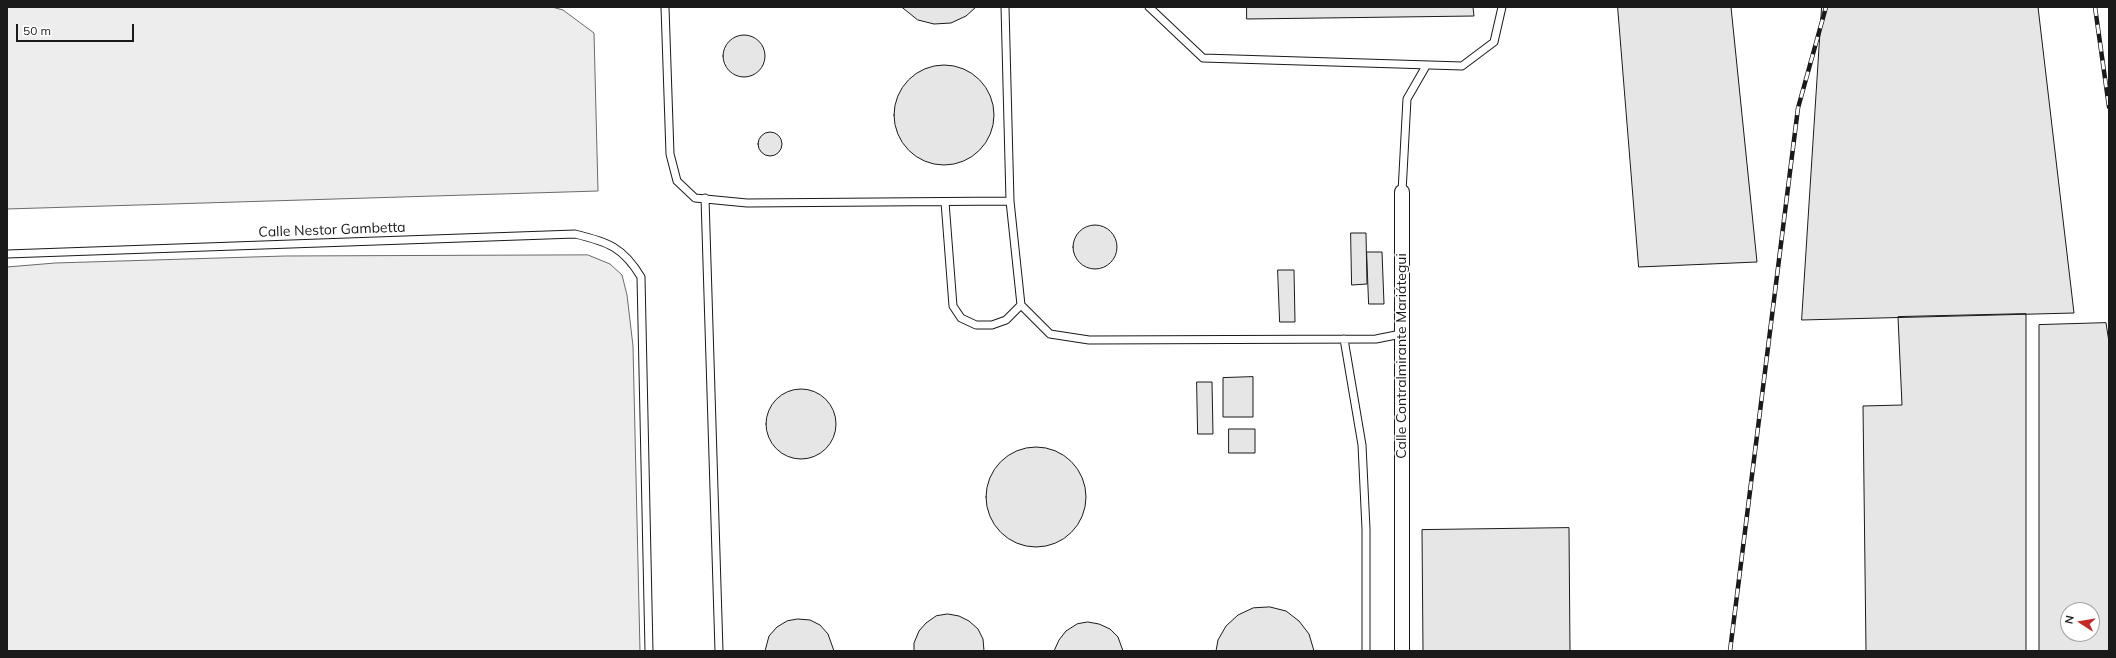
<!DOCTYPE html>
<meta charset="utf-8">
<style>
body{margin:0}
#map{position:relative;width:2116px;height:658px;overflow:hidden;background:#fff;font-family:Mulish,sans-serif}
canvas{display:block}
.frame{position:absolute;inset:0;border:8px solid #1a1a1a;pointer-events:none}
.north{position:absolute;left:2060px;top:602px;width:40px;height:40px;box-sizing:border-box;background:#fff;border:1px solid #a3a3a3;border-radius:50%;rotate:282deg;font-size:11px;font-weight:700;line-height:16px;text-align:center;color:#1a1a1a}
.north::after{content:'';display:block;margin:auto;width:14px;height:18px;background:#c62828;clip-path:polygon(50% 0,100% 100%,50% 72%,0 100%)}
.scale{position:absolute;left:16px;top:24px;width:118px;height:18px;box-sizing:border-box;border:2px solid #1a1a1a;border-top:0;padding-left:5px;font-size:12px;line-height:14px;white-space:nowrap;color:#1a1a1a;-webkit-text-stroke:3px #fff;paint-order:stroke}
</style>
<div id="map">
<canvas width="2116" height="658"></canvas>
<div class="frame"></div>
<div class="north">N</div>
<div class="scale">50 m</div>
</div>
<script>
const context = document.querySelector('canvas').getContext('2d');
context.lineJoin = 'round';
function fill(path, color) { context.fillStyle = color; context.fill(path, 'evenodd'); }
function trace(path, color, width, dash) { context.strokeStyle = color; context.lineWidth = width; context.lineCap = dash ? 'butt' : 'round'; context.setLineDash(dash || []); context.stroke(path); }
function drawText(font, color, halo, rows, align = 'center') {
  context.font = font + ' Mulish,sans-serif'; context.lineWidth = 3; context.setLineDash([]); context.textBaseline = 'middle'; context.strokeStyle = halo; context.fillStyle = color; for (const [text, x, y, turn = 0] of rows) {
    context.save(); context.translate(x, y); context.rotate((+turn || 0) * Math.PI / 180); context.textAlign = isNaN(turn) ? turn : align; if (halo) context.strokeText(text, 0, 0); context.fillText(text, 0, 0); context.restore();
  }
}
const built = new Path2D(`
 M7,7H552L563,10L594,33L598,191L7,209Z
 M588,255L610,264L622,275L627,295L633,346L640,651H7V267L55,263L285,256Z`);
const building = new Path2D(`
 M902,7H976L966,16L951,23L934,24L918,20Z
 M1247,7H1473L1474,16L1247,19Z
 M1618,7H1731L1757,262L1639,267Z
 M1822,7H2038L2074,313L1802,320Z
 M723 56a21 21 0 1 1 42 0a21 21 0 1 1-42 0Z
 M894 115a50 50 0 1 1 100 0a50 50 0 1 1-100 0Z
 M758 144a12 12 0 1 1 24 0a12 12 0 1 1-24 0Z
 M1073 247a22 22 0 1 1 44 0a22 22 0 1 1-44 0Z
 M1351,233H1366L1367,284L1352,285Z
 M1367,252H1382L1384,304H1369Z
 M1278,270H1294L1295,322H1280Z
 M2026,314V651H1866L1863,406L1902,405L1898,317Z
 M2106,323L2109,342V651H2039V325ZM2068,610H2092V634H2068Z
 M1253,377V417H1223V378Z
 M1197,382H1212L1213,434H1198Z
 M766 424a35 35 0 1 1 70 0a35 35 0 1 1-70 0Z
 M1229,429H1255V453H1229Z
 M986 497a50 50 0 1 1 100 0a50 50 0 1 1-100 0Z
 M1569,528L1570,651H1423L1422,530Z
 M1270,607L1286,611L1299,621L1309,634L1314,651H1216L1218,640L1226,626L1238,615L1253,608Z
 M948,614L959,616L969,621L978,629L983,639L984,651H914V643L919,631L926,623L936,616Z
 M798,619L810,620L820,625L828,634L834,651H765L769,636L777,627L787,621Z
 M1088,622L1099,624L1110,629L1118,637L1123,651H1054L1059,640L1066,631L1077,624Z`);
const service = new Path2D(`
 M665,7L670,154L677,181L695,198L747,203L1010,201
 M1005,7L1010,201L1021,305L1050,334L1089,340L1376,339L1401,334
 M1149,7L1203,58L1462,66L1494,42L1502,7
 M1402,192L1407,99L1426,66
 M705,198L719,651
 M945,202L953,306L961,318L976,325H992L1006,320L1021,305
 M7,254L575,234C608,242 623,247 641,277L649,651
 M1344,339L1362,445L1366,529V651`);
const minor = new Path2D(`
 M1402,192V651`);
const rail = new Path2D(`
 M2095,7L2109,107
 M1730,651L1798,108L1826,7`);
const streetNames = [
 ["Calle Nestor Gambetta",332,230,-2],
 ["Calle Contralmirante Mariátegui",1402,356,-90]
];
fill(built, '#ededed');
trace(built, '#6a6a6a', 1);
fill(building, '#e6e6e6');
trace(building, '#1a1a1a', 1);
trace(service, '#1a1a1a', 9);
trace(minor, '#1a1a1a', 16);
trace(service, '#fff', 7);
trace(minor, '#fff', 14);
trace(rail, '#1a1a1a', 4.5);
trace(rail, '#fff', 3, [9]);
drawText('14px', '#1a1a1a', '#fff', streetNames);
</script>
